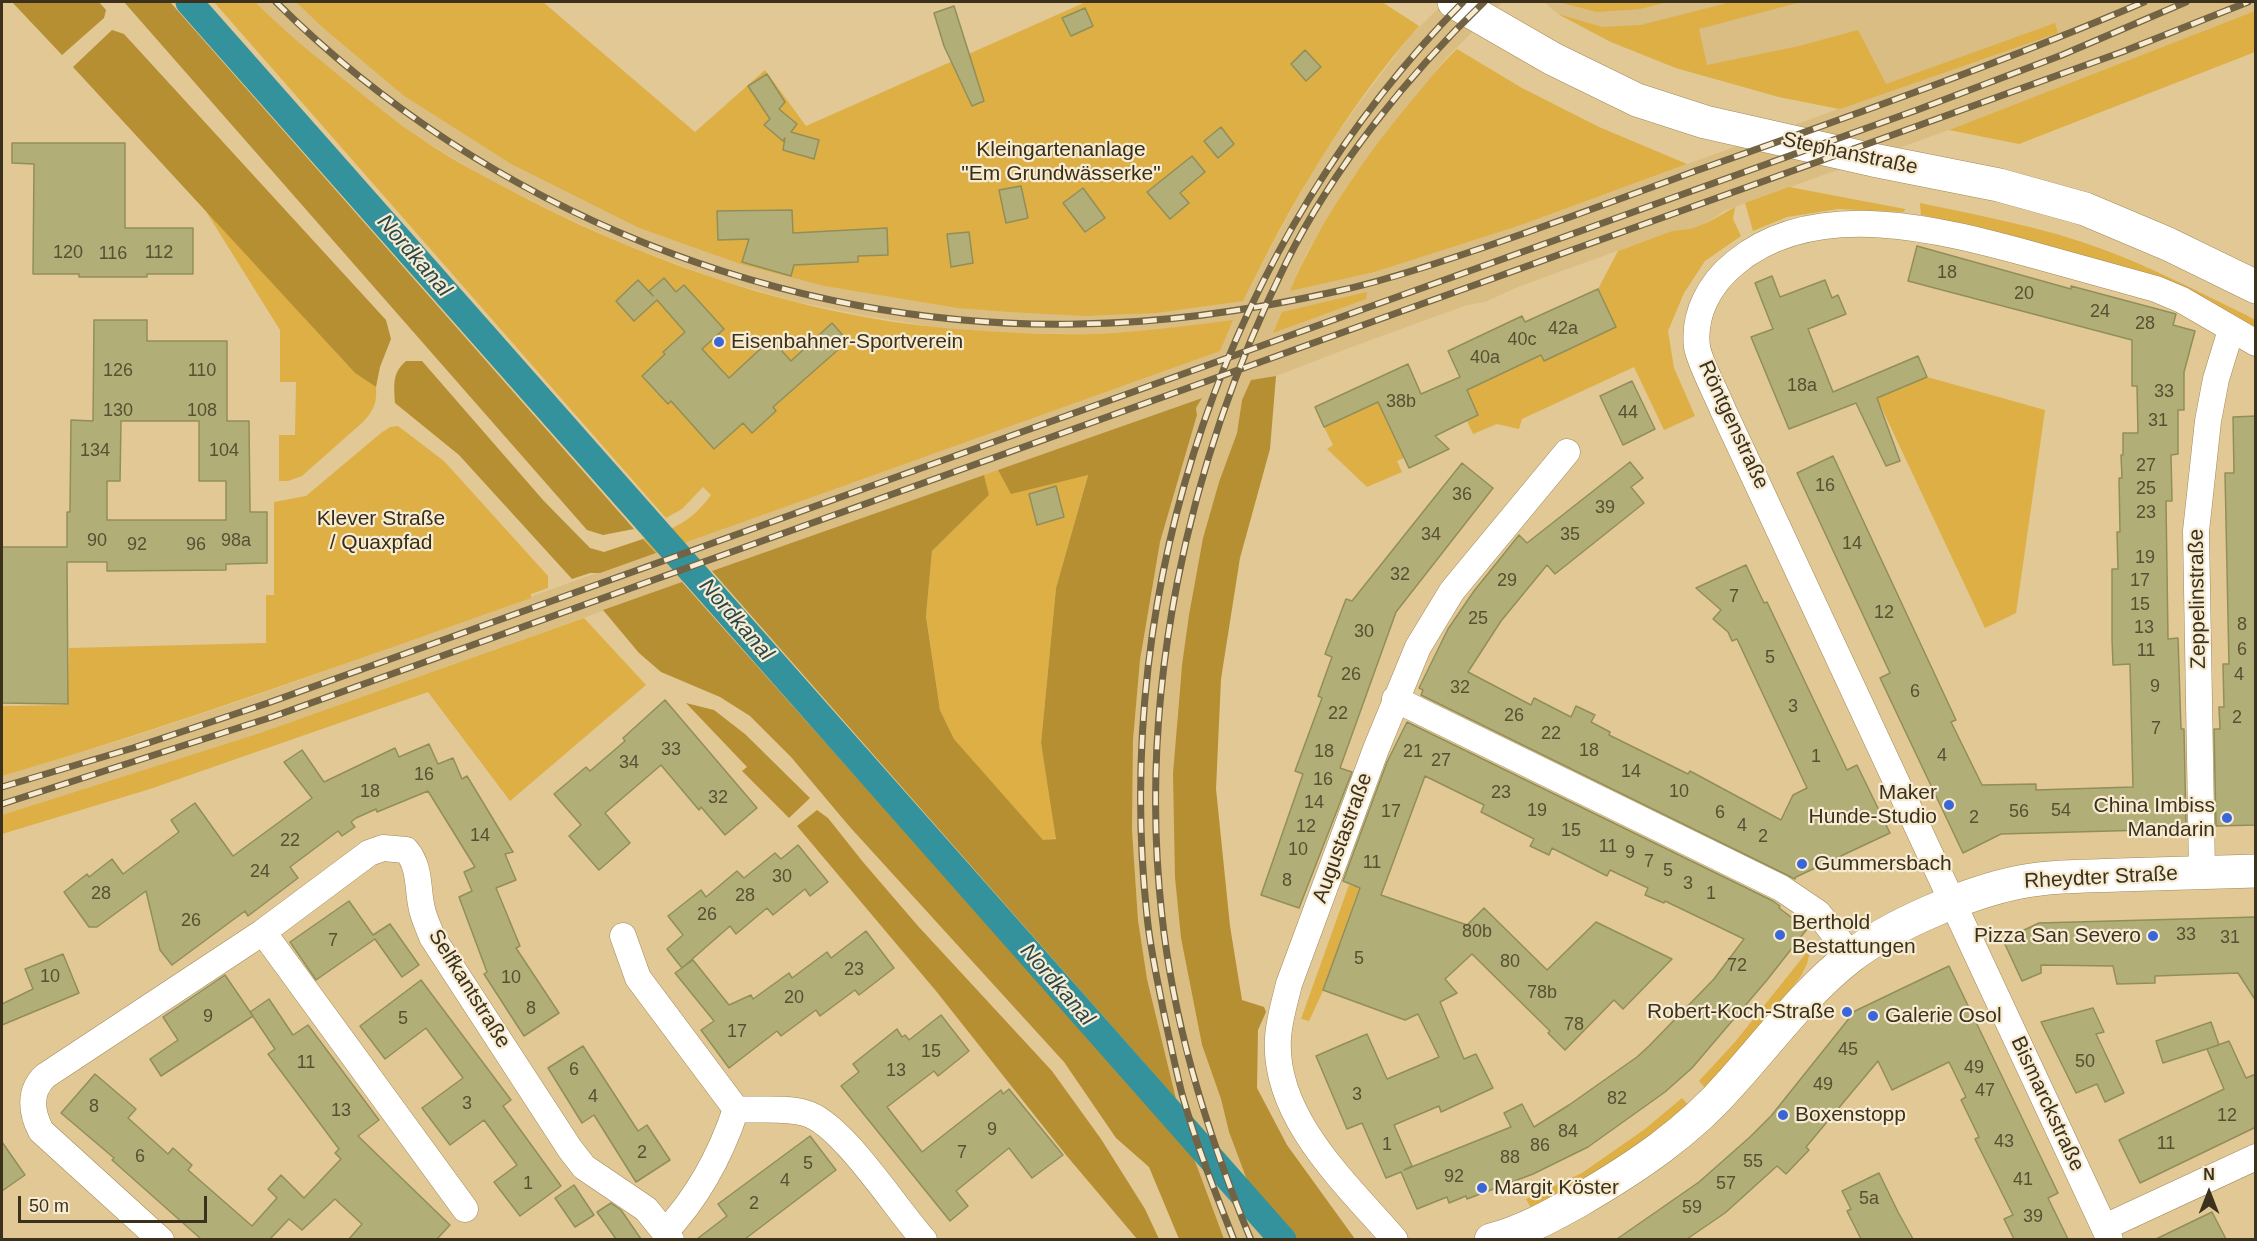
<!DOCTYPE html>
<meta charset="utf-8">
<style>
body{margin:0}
#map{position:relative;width:2257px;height:1241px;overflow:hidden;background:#e1c895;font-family:Arial,sans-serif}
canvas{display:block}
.frame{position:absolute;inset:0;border:3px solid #3b311c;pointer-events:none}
.north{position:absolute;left:2179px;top:1163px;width:60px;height:60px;-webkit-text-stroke:4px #f7ebd1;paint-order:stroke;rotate:0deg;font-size:16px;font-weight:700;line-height:24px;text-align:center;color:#3b311c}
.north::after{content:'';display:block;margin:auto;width:21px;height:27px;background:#3b311c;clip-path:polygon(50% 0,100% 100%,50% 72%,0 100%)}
.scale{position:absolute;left:18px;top:1196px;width:189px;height:27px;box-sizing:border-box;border:3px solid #3b311c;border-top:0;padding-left:8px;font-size:18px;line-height:21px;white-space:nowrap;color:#3b311c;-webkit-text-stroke:4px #f7ebd1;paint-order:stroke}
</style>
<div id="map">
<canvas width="2257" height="1241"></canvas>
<div class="frame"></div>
<div class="north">N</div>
<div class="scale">50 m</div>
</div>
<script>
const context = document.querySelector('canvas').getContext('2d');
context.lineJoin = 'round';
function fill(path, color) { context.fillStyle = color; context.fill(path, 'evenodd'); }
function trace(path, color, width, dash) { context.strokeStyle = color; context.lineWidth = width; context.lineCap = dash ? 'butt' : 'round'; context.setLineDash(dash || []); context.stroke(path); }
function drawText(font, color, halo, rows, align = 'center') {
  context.font = font + ' Arial,sans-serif'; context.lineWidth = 4.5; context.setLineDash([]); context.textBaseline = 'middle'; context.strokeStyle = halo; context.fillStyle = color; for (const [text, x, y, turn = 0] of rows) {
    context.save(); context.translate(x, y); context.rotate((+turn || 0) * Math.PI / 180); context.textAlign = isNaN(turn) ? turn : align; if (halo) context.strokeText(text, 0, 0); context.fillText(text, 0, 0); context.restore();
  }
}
const built = new Path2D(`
 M255,2H296L322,27L404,96L511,164L639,228L740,264L824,286L957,308L1256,274L1320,158L1357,106L1411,35L1445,2H1503L1446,58L1352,178L1307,252L1291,291L1521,225L1838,109L1779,97L1676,68L1611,42L1558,14L1544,2H2255V11L1949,130L1740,205L1724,211L1709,222L1690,229L1672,231L1518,287L1485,302L1467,305L1354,346L1276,376L1251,380L1242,400L1237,433L1219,482L1203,538L1182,665L1177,718L1175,878L1181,938L1202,1045L1221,1099L1229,1132L1269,1239H1224L1203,1186L1176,1099L1147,979L1138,920L1132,830L1133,740L1140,660L1160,542L1197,415L1196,408L1201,398L260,733L2,815V776L132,737L255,696L983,434L1233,321L1157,330L1092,334L1009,333L941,328L866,316L794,301L717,279L621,243L554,212L488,179L421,139L389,116L285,32Z`);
const green = new Path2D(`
 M214,2H255C284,31 315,56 347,82C371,101 394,121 420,138C453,161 491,180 527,199C654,264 801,315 944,328C994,332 1045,335 1094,334C1141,332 1187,326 1233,320L1220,351L656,553L643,539C675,528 690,523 711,495L703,487L682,509L666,518Z
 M296,2H543L695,132L765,70L806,126L1086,2H1382L1419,26C1346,108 1291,203 1243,301L1156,313L1084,316L1011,312L957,308L824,286L740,264L639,228L511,164L404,96L322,27Z
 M1558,2H1667L1640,9L1597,12Z
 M1731,2H1801L1699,29L1707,65L1799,46L1858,30L1886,84L2055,23L2058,33L1840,109L1779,97L1676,68L1611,42L1558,14L1602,27L1641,25Z
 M2255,11V52L2019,144L1949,130Z
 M1457,49L1522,88L1599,127L1687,164L1521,225L1374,272L1290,291C1319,223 1361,162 1408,105C1424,86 1439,66 1457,49Z
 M1789,187L1905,209L1904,212L1838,209L1787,217L1753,231L1745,203Z
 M1920,203C1981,216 2043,227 2102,249C2151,267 2197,291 2244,314L2255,320V328L2159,280L1976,227L1921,215Z
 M202,205L355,373L376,387C377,403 374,410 363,422L302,476L288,481H279V435H295L296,382H280V330Z
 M1735,207L1733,219L1741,236L1705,261L1684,293L1668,331L1674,368L1695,416L1664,430L1634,367L1522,419L1519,429L1497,424L1473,434L1467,421L1478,415L1467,390L1541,355L1544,361L1616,327L1598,289L1618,251L1672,231L1690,229L1709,222Z
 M1367,292L1366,299L1273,333L1282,312Z
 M1927,377L2045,410L2016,613L1985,628L1877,398Z
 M1378,402L1404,458L1397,461L1402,472L1367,487L1327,449L1333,445L1324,427Z
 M398,426L444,461L548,576V588L531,594V598C355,660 180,724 2,776V706L68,705L69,648L266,643V595H274V502L306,496L381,433L390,427Z
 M998,470L1011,493L1088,474L1056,588L1041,743L1057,838L1043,841L954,739L940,710L926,615L932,551L989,495L984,475Z
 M584,618L646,685L510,801L428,692L150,789L2,834V815L260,733Z
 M1349,885L1359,888L1322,993L1309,1021L1301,1019Z
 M1811,947L1807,964L1801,976L1745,1048L1707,1090L1699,1081L1735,1042Z
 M1682,1098L1690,1107L1620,1161L1531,1208L1526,1199L1582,1173L1645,1129Z`);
const forest = new Path2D(`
 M12,2H99L106,10L104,18L62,55Z
 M124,2H170L634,529L603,535L587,530Z
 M112,30L124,34L386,320L391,339L380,367L376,387L355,373L73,67Z
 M406,361H422L543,500L590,548L604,552L643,539L656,553L600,573H590L572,579L459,455L395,403C394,385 392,373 406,361Z
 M1276,376L1270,449L1240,558L1221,679L1216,789L1230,926L1242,1000L1264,1007L1266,1012L1258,1030L1257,1088L1287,1145L1355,1239H1269L1229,1132L1221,1099L1202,1045L1181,938L1175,878L1173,774L1182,665L1189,615L1203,538L1219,482L1237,433L1242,400L1251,380Z
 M1202,398L1196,408L1197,415L1160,542L1140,660L1133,740L1132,830L1138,920L1147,979L1176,1099L712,571L984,475L989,495L932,551L926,616L940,710L954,739L1043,840L1056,839L1041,743L1056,588L1088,475L1011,494L998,470Z
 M682,582L1192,1153L1224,1239H1179L1149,1167L1116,1138L1064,1062L849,826L791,757L750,716L720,697L661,672L639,653L603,610Z
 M686,703L714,710L745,734L810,798L789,818L742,771L747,767Z
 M817,810L828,818L863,862L918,926L1052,1071L1101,1139L1145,1209L1159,1239H1137L1066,1155L936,991L797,826Z`);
const canal = new Path2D(`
 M189,2L1283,1240`);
const building = new Path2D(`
 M954,6L984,101L972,106L944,46L934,13Z
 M1085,8L1093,26L1071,36L1062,18Z
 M1305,50L1321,67L1306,81L1291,64Z
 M767,74L785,102L779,109L797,124L791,132L819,140L814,159L783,150L785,138L783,141L764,125L770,119L748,86Z
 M1221,127L1234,144L1218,158L1204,141Z
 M12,143H125V228H193V274H147V277H79V274H33L34,164L12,163Z
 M1192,156L1205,172L1180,193L1189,203L1170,219L1147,192Z
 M1021,186L1028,218L1006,223L999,190Z
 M1083,188L1105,218L1085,232L1063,203Z
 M792,210L793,233L887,228L888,255L858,256V262L794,265L791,276L742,262L749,239L718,240L717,211Z
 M969,232L973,263L951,267L947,234Z
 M1917,246L2071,289V286L2176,314L2173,325L2195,331L2184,372V410H2178V454L2171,455L2172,501H2166L2168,639L2178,638L2181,729H2184L2186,827L2184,829L2001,834L1963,853L1880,678L1890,673L1797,473L1833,456L1956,720L1951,722L1982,785L2036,784V790L2133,787L2130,664L2113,665L2112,639V569H2118L2117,532H2120L2119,478H2122L2121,455H2123V433H2138L2137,386H2132V340L1908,281Z
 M1772,276L1780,297L1825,280L1832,298L1838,295L1846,314L1808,329L1833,392L1918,356L1927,377L1877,398L1900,461L1886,466L1856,403L1789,429L1751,337L1773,329L1755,283Z
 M664,278L676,292L684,285L724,329L702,349L729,378L771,339L791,361L832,323L848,341L773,407L776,411L752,433L743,423L714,449L671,401L668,404L642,376L665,354L663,352L685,332L657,300L634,321L616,301L638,280L653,296L649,291Z
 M1598,289L1616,327L1544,361L1541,355L1467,390L1478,415L1435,436L1449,449L1409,468L1378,402L1324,427L1315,407L1408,364L1421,394L1460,377L1448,351L1522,316L1525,322Z
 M94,320H147V341H227V421H249L250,512H267V563L226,564V570L107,571V562H67L68,704L2,703V547H67V512H70L71,420L93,421ZM121,421H199V481H226V520H107V481H120Z
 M1632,381L1655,429L1623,445L1600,396Z
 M2256,416V825L2216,826L2214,729H2220L2219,707H2224L2223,664H2229L2225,473H2234L2233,417Z
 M1630,462L1643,478L1631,487L1644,503L1555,574L1547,565L1501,621L1468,672L1531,705L1534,698L1571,717L1576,706L1595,715L1591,722L1610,732L1609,735L1688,774L1690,771L1781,820L1793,795L1807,788L1737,639L1732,641L1728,632L1713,619L1721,610L1696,588L1746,565L1764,603L1767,602L1847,770L1857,765L1890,833L1796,877L1795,879L1421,695L1423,690L1419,688L1448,629L1474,591L1519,535L1527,543Z
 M1462,463L1493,488L1396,612L1340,768L1352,772L1299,908L1261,895L1303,774L1295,771L1322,698L1318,696L1332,657L1325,654L1346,599L1352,601Z
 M1056,486L1064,517L1037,525L1029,494Z
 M665,700L757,808L725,835L701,807L699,810L661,765L605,813L630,843L599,870L569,836L581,825L554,794L586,767L590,771L625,741L623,738Z
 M1407,722L1773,901L1780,906L1779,908L1807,929L1767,980L1692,1068L1665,1092L1588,1147L1533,1174L1467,1199L1466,1196L1449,1203L1447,1197L1417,1209L1401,1172L1386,1178L1362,1123L1347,1129L1316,1056L1367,1034L1387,1079L1439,1057L1418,1014L1405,1020L1323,990L1360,888L1343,881L1387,762ZM1425,776L1484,805L1481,812L1534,839L1530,846L1549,855L1552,848L1607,876L1610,870L1648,888L1645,895L1664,903L1665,901L1744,939L1714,979L1649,1046L1637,1057L1569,1105L1534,1127L1522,1104L1504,1113L1511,1127L1404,1170L1412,1166L1394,1125L1439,1106L1441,1112L1493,1088L1476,1054L1464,1059L1440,1002L1457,993L1445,979L1472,954L1550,1031L1548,1033L1565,1050L1614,1000L1623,1009L1672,959L1596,922L1547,970L1484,908L1467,925L1381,895Z
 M429,744L438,764L453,758L462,779L467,776L513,852L505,854L516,880L496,888L520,946L516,948L559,1013L524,1036L484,974L487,972L459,897L472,891L464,872L475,867L428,791L377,812L376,809L356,818L351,822L355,827L342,836L338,831L290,867L298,878L248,916L245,911L172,965L160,950L146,891L97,927H89L64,892L87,874L89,877L112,859L123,874L179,832L171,820L195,803L233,856L312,798L284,762L302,750L324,782L395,748L399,757Z
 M798,845L828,882L810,896L805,889L773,915L767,908L736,934L730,926L682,968L667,949L683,935L668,916L701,890L706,897L737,871L744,878L775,853L781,859Z
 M349,901L373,935L390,924L419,965L402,977L375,939L316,980L290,942Z
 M2256,917V1001L2238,973L2155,976V983L2117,984L2113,966L2041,965V973L2022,981L2003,940L2039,923Z
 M866,931L894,968L859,995L855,990L820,1016L816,1010L781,1036L777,1031L729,1068L701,1030L714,1021L675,973L693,960L729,1005L751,995L753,999L789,973L792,978L827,952L831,958Z
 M63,954L79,993L2,1025V1004L33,989L25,969Z
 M1949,966L2058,1193L2048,1198L2068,1239H2014L2004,1219L2013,1215L1975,1139L1979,1137L1961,1100L1966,1097L1949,1062L1892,1090L1878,1061L1806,1147L1809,1150L1786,1174L1777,1166L1725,1213L1687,1239H1617L1699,1182L1750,1137L1771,1116L1855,1011Z
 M225,975L253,1016L161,1076L150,1059L178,1040L163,1017Z
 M421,980L511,1100L503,1106L561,1186L520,1216L494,1182L517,1165L484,1120L450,1145L422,1108L463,1078L426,1028L385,1059L360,1026Z
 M269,999L293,1035L308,1025L379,1120L358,1136L450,1225L437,1239H349L362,1224L335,1199L302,1230L289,1219L270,1239H201L112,1160L114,1158L61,1113L95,1074L136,1109L128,1118L168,1154L173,1148L192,1165L188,1170L252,1226L277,1198L268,1189L281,1175L304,1198L341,1159L335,1153L339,1149L268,1054L275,1049L250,1012Z
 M2093,1008L2104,1032L2096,1034L2124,1093L2105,1102L2097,1084L2076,1093L2041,1022Z
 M941,1015L969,1051L938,1076L934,1071L887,1107L922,1152L1001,1090L1003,1094L1009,1089L1063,1155L1032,1178L1009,1148L956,1191L968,1206L950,1221L841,1086L859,1072L853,1064L897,1029L902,1037L905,1035L909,1040Z
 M2211,1022L2219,1045L2163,1063L2156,1041Z
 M2229,1041L2246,1078L2256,1074V1127L2140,1183L2119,1140L2224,1089L2207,1049Z
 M583,1046L638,1131L647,1125L670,1160L636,1182L594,1115L582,1123L548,1068Z
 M810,1136L836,1170L745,1239H697L727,1216L718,1204Z
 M2,1142L25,1175L2,1191Z
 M1879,1173L1898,1212L1913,1239H1861L1847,1211L1851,1209L1842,1191Z
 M574,1185L594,1215L575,1227L555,1198Z
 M611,1203L621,1210L641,1239H616L597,1212Z
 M2212,1212L2226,1239H2156Z`);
const street = new Path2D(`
 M1395,699L1781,888L1818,913L1851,956
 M2202,872L2196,531L2208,421L2216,379L2231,330
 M263,932L369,853L383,848L406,850C421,867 417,889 422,909C424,919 429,928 432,937L570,1149L584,1167L646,1209L671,1240
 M623,936L638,978L736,1109C759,1111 783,1107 805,1113C841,1122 896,1209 924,1240
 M2105,1227L2256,1157
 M665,1232C698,1197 721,1154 736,1109
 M161,1240L41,1131C31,1112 29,1091 45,1076L263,932L465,1209
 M1395,1240C1347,1184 1273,1118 1278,1038C1279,1020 1285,1001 1289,984L1376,749L1418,647L1452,591L1567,452
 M2110,1240L1723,410C1717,395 1699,361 1697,347C1693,314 1710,283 1735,263C1817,195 1945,231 2037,256C2077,267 2117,278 2156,289L2182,300L2256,343`);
const secondary = new Path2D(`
 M1454,2L1553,59L1637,100L1705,122L1873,160L1999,185L2085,209L2168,244L2256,287
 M1491,1240C1522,1232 1551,1216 1578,1201C1635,1168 1689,1132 1732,1082C1770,1040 1805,992 1850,957C1891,925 1969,892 2020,882C2052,876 2086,876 2119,875C2165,874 2210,872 2256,871`);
const rail = new Path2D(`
 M276,2C485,210 784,330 1078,324C1166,323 1253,310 1338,291C1384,281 1429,266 1473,251C1550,225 1625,197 1701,169C1850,116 1999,64 2144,2
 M2,787L133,748L268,703L1917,110L2062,55L2186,2
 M2,804L272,717L1934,120L2122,52L2248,2
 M1234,1240C1215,1192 1196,1144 1182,1094C1175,1066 1169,1037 1163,1009C1157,978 1150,947 1147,916C1111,585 1228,239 1463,2
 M1251,1240C1208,1136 1174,1028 1162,916C1137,694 1187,463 1286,263C1333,168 1408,75 1484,2`);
const markers = [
 [719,342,6,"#3b66d7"],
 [1949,805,6,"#3b66d7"],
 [2227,818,6,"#3b66d7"],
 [1802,864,6,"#3b66d7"],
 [1780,935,6,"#3b66d7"],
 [2153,936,6,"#3b66d7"],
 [1847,1012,6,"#3b66d7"],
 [1873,1016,6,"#3b66d7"],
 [1783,1115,6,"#3b66d7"],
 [1482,1188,6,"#3b66d7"]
];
const numberNames = [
 ["120",68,253],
 ["112",159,253],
 ["116",113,254],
 ["18",1947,273],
 ["20",2024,294],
 ["24",2100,312],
 ["28",2145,324],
 ["42a",1563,329],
 ["40c",1522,340],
 ["40a",1485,358],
 ["126",118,371],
 ["110",202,371],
 ["18a",1802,386],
 ["33",2164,392],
 ["38b",1401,402],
 ["130",118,411],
 ["108",202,411],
 ["44",1628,413],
 ["31",2158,421],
 ["134",95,451],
 ["104",224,451],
 ["27",2146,466],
 ["16",1825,486],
 ["25",2146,489],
 ["36",1462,495],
 ["39",1605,508],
 ["23",2146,513],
 ["34",1431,535],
 ["35",1570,535],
 ["90",97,541],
 ["98a",236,541],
 ["14",1852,544],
 ["92",137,545],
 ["96",196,545],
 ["19",2145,558],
 ["32",1400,575],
 ["29",1507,581],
 ["17",2140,581],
 ["7",1734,597],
 ["15",2140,605],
 ["12",1884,613],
 ["25",1478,619],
 ["8",2242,625],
 ["13",2144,628],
 ["30",1364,632],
 ["6",2242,650],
 ["11",2146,651],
 ["5",1770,658],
 ["26",1351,675],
 ["4",2239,675],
 ["9",2155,687],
 ["32",1460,688],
 ["6",1915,692],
 ["3",1793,707],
 ["22",1338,714],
 ["26",1514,716],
 ["2",2237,718],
 ["7",2156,729],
 ["22",1551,734],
 ["33",671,750],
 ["18",1589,751],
 ["18",1324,752],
 ["21",1413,752],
 ["4",1942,756],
 ["1",1816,757],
 ["27",1441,761],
 ["34",629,763],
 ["14",1631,772],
 ["16",424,775],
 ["16",1323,780],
 ["18",370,792],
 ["10",1679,792],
 ["23",1501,793],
 ["32",718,798],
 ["14",1314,803],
 ["19",1537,811],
 ["54",2061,811],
 ["17",1391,812],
 ["56",2019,812],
 ["6",1720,813],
 ["2",1974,818],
 ["4",1742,826],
 ["12",1306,827],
 ["15",1571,831],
 ["14",480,836],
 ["2",1763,837],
 ["22",290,841],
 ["11",1608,847],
 ["10",1298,850],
 ["9",1630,853],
 ["7",1649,862],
 ["11",1372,863],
 ["5",1668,871],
 ["24",260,872],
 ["30",782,877],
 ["8",1287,881],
 ["3",1688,884],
 ["28",101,894],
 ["1",1711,894],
 ["28",745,896],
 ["26",707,915],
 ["26",191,921],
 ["80b",1477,932],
 ["33",2186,935],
 ["31",2230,938],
 ["7",333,941],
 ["5",1359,959],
 ["80",1510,962],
 ["72",1737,966],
 ["23",854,970],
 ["10",50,977],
 ["10",511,978],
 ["78b",1542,993],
 ["20",794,998],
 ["8",531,1009],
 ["9",208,1017],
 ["5",403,1019],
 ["78",1574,1025],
 ["17",737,1032],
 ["45",1848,1050],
 ["15",931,1052],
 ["50",2085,1062],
 ["11",306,1063],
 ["49",1974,1068],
 ["6",574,1070],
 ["13",896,1071],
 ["49",1823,1085],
 ["47",1985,1091],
 ["3",1357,1095],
 ["4",593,1097],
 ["82",1617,1099],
 ["3",467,1104],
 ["8",94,1107],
 ["13",341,1111],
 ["12",2227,1116],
 ["9",992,1130],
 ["84",1568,1132],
 ["43",2004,1142],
 ["11",2166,1144],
 ["1",1387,1145],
 ["86",1540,1146],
 ["2",642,1153],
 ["7",962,1153],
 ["6",140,1157],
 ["88",1510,1158],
 ["55",1753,1162],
 ["5",808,1164],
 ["92",1454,1177],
 ["41",2023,1180],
 ["4",785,1181],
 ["1",528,1184],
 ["57",1726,1184],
 ["5a",1869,1199],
 ["2",754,1204],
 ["59",1692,1208],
 ["39",2033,1217]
];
const parkNames = [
 ["Kleingartenanlage",1061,150],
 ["\"Em Grundwässerke\"",1061,174],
 ["Klever Straße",381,519],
 ["/ Quaxpfad",381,543]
];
const streetNames = [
 ["Stephanstraße",1850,154,12],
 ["Röntgenstraße",1733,425,65],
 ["Zeppelinstraße",2198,599,-91],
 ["Augustastraße",1343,838,-70],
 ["Rheydter Straße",2101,878,-3],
 ["Selfkantstraße",469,989,58],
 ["Bismarckstraße",2047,1104,65]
];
const poiNames = [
 ["Eisenbahner-Sportverein",731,342],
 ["Maker",1937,793,"right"],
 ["Hunde-Studio",1937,817,"right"],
 ["China Imbiss",2215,806,"right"],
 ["Mandarin",2215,830,"right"],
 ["Gummersbach",1814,864],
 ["Berthold",1792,923],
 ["Bestattungen",1792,947],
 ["Pizza San Severo",2141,936,"right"],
 ["Robert-Koch-Straße",1835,1012,"right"],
 ["Galerie Osol",1885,1016],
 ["Boxenstopp",1795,1115],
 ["Margit Köster",1494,1188]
];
const waterNames = [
 ["Nordkanal",414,256,49],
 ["Nordkanal",736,620,49],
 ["Nordkanal",1057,985,49]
];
fill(built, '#d9bd82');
fill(green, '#ddaf44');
fill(forest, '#b68f33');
trace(canal, '#33929c', 27);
fill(building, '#b1ae77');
trace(building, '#928e59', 1.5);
trace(street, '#a08957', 27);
trace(secondary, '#a08957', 34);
trace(street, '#fff', 26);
trace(secondary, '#fff', 33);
trace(rail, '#726344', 7);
trace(rail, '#f7ebd1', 4.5, [14]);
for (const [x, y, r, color] of markers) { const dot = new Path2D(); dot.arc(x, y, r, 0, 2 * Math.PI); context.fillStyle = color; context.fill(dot); trace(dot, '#f7ebd1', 2); }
drawText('18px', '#585033', null, numberNames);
drawText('21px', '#372d19', '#f7ebd1', parkNames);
drawText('21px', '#3b311c', '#f7ebd1', streetNames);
drawText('21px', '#3b311c', '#f7ebd1', poiNames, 'left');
drawText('italic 22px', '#29464a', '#f7ebd1', waterNames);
</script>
